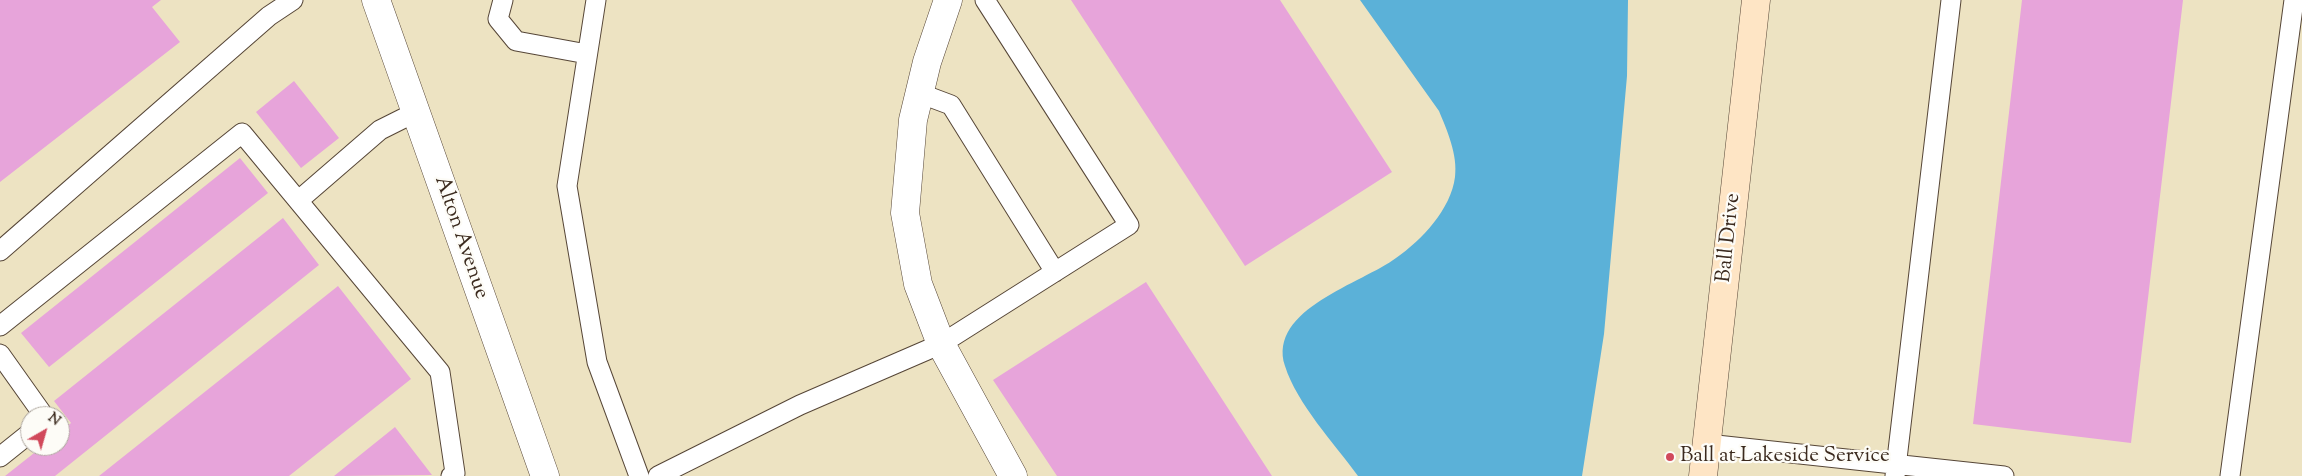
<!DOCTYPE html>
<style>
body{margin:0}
#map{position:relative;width:2302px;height:476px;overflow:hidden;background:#ede3c2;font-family:"Sorts Mill Goudy",serif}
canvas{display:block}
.north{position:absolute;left:20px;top:406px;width:50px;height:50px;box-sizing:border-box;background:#fdfcf7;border:1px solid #afa8a0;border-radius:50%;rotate:38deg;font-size:14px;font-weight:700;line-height:20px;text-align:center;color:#3b2a1e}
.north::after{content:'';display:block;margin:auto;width:18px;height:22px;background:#d1495b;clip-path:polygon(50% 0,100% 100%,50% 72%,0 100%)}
</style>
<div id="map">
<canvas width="2302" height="476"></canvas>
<div class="north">N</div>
</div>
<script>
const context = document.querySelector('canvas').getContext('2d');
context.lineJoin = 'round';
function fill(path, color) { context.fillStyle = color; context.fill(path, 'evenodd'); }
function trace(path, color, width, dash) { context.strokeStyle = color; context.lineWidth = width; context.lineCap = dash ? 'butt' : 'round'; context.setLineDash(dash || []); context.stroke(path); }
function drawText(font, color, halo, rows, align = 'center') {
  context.font = font + ' "Sorts Mill Goudy",serif'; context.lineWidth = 4.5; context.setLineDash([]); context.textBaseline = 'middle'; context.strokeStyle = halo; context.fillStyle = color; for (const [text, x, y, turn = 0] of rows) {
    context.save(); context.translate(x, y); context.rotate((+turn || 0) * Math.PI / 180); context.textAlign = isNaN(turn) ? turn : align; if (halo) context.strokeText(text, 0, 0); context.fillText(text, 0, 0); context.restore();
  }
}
const water = new Path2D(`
 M1360,0H1628L1627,76L1604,334L1582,476H1358C1334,443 1297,404 1285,366C1267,309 1363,283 1396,258C1422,240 1451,209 1455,177C1458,155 1447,130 1439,111Z`);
const building = new Path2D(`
 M0,0H161L152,7L180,42L0,182Z
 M1071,0H1280L1392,172L1245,266Z
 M2022,0H2183L2131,443L1973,424Z
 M294,81L339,138L301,168L256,112Z
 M240,158L268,193L49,367L21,333Z
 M283,218L319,265L55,476H5L43,446H60V432L71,423L54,401Z
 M1146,282L1272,476H1057L993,380Z
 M338,286L411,379L289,476H99Z
 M395,427L432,475L334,476Z`);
const lane = new Path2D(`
 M503,0L498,19L516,41L587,54
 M596,0L567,186L597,362L639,476
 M919,93L951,105L1055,272
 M299,200L380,130L416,112
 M0,251L269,16L293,0
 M0,326L242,133L440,372L455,473L451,476
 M0,354L44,416
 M1707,444L2004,476
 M0,457L30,433
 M658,476L800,405L941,344L1129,225L985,0
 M1895,476L1951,0
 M2230,476L2294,0`);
const street = new Path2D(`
 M376,0L545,476
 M948,0L927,62L913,120L905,213L918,284L941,344L1013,476`);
const secondary = new Path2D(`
 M1703,476L1756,0`);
const markers = [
 [1670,457,5,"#d1495b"]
];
const streetNames = [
 ["Alton Avenue",460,238,71],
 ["Ball Drive",1730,238,-84]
];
const poiNames = [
 ["Ball at Lakeside Service",1680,457]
];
fill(water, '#5bb1d8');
fill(building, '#e7a4da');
trace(lane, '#564637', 21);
trace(street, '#564637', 29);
trace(secondary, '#564637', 29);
trace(lane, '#fff', 19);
trace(street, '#fff', 28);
trace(secondary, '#fee5c5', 28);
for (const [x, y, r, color] of markers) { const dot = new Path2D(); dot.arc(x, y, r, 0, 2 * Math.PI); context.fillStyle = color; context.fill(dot); trace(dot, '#fdfcf7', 2); }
drawText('21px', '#3b2a1e', '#fdfcf7', streetNames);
drawText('21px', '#3b2a1e', '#fdfcf7', poiNames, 'left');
</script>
